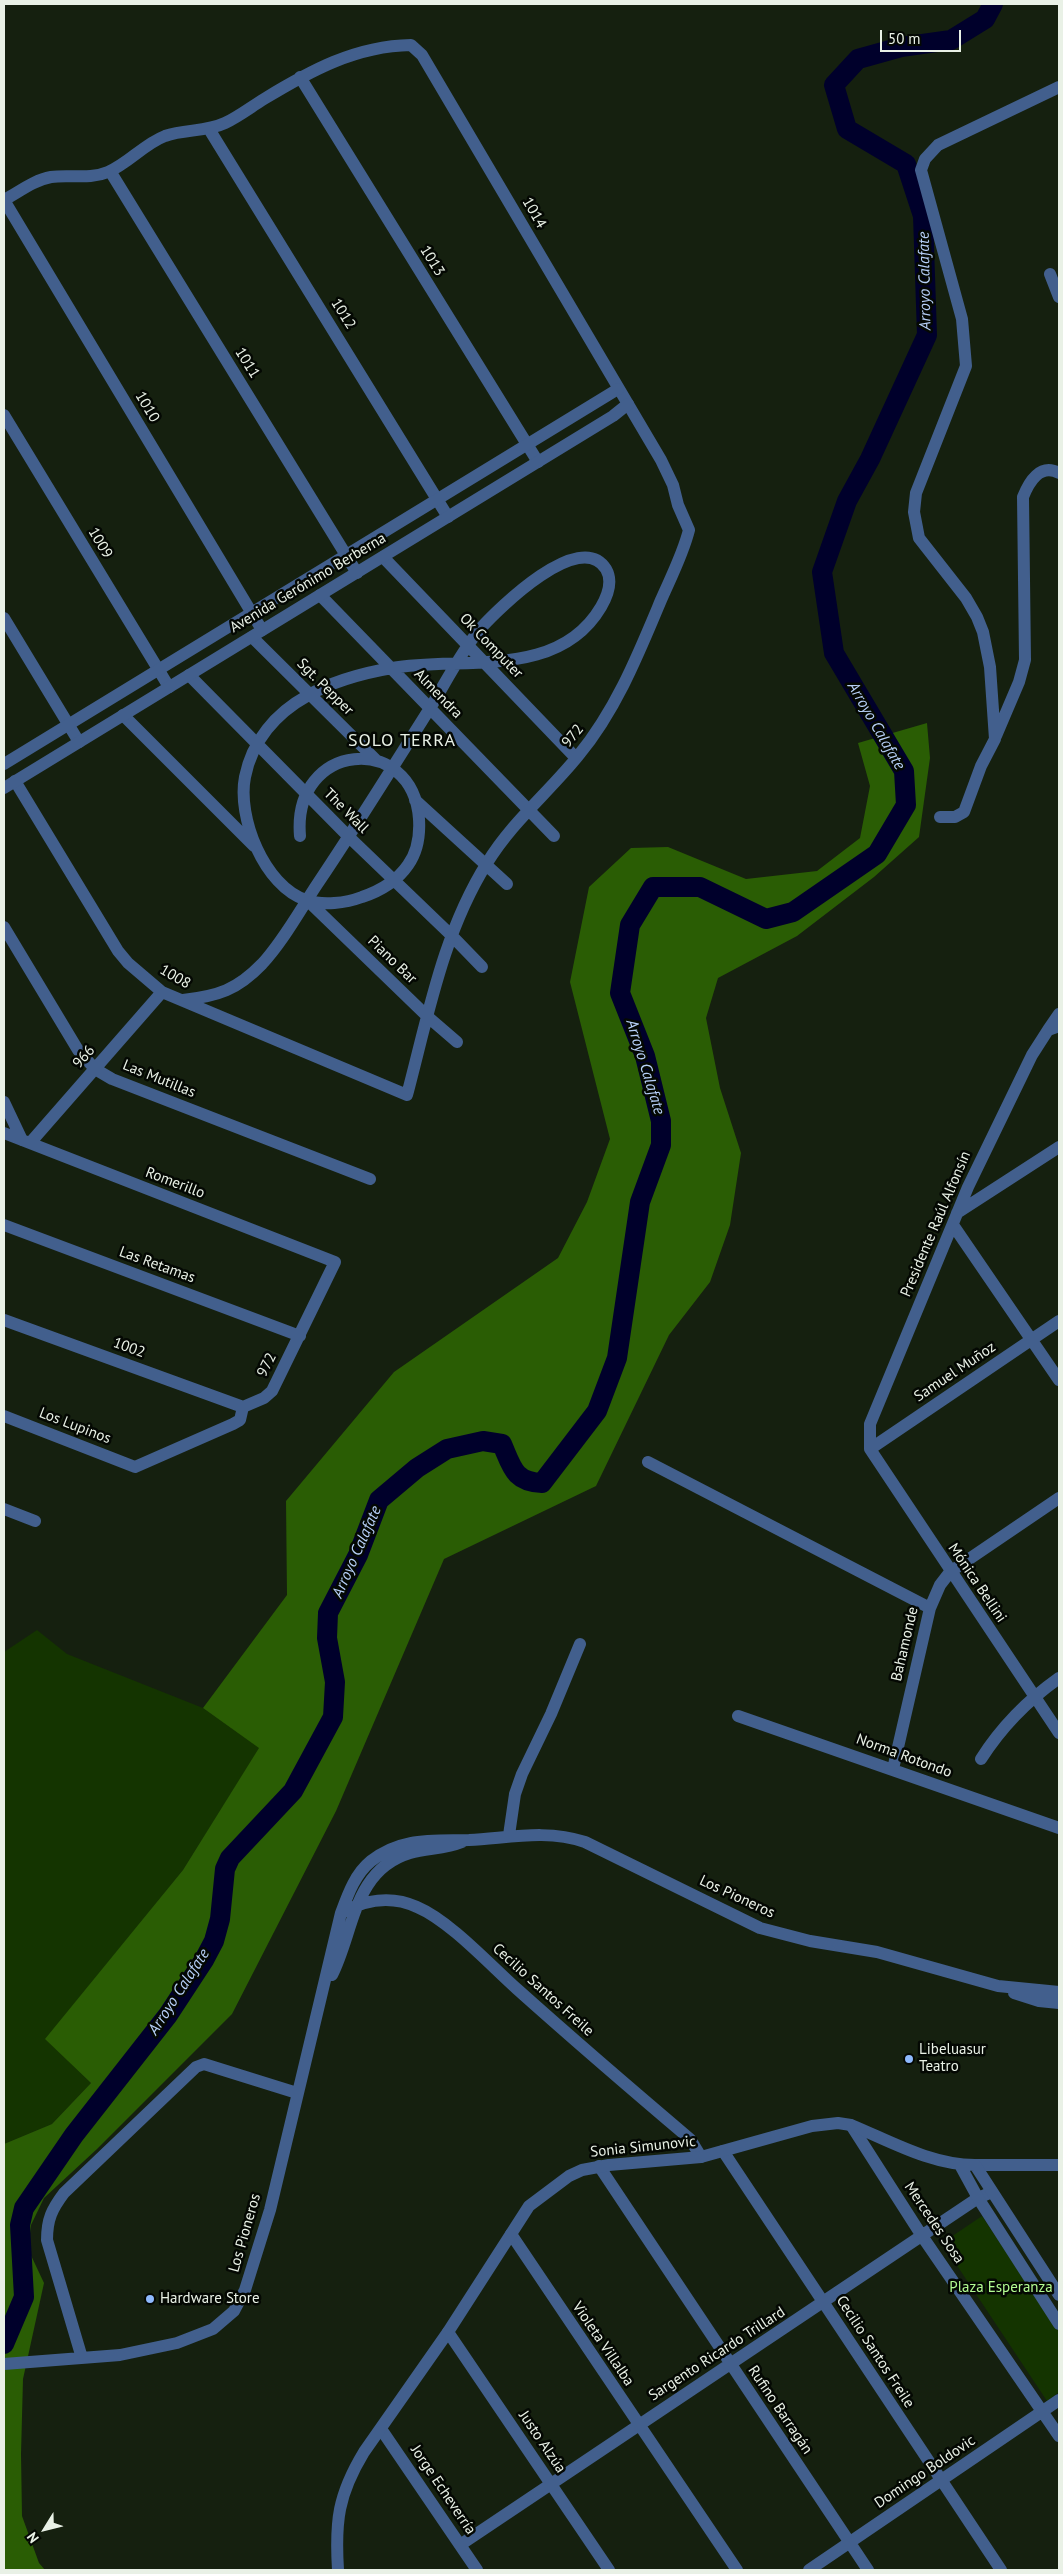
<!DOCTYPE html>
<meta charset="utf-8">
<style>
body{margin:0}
#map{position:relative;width:1063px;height:2574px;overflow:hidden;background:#15200f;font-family:"PT Sans",sans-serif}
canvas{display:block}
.frame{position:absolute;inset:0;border:5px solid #e9f1e6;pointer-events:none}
.north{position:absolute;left:20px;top:2504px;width:50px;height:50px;-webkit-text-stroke:4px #040803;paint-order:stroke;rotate:234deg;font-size:14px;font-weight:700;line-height:20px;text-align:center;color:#e9f1e6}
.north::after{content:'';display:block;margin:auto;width:18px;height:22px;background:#e9f1e6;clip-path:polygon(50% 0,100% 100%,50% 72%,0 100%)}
.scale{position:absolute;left:880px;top:30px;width:81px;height:22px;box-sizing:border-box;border:2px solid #e9f1e6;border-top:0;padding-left:6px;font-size:15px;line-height:18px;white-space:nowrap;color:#e9f1e6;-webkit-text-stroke:4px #040803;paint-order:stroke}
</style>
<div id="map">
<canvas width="1063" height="2574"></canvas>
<div class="frame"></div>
<div class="north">N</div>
<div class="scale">50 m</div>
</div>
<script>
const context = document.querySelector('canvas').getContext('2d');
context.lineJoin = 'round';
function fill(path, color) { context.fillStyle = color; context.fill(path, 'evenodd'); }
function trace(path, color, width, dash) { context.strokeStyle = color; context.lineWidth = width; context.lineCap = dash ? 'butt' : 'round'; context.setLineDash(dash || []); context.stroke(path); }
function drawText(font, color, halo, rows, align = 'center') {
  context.font = font + ' "PT Sans",sans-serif'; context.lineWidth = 5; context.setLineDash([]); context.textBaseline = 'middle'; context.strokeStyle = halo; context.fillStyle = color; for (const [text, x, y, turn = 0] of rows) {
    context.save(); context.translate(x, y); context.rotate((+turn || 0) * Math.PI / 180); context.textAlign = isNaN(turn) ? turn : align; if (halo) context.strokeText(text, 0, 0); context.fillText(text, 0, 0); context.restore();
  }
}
const green = new Path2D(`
 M37,1630L67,1654L203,1708L260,1748L183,1870L46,2039L91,2083L52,2124L4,2144V1652Z
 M982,2216L1059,2332V2392L1047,2401L942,2243Z`);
const forest = new Path2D(`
 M927,723L930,758L919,837L874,877L797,936L718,978L706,1018L720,1088L741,1153L730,1225L710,1282L669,1335L596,1486L444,1559L336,1811L232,2014L97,2149L44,2198L31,2225L28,2249L44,2283L23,2379L21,2454L22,2516L39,2563L45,2570H4V2144L52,2124L91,2083L45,2039L183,1870L259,1748L203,1708L287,1595L286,1501L394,1372L558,1258L587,1202L610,1139L570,982L589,887L631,848L668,847L746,879L817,871L860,838L870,786L858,743Z`);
const river = new Path2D(`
 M4,2344L24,2297L20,2225L24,2208L74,2135L168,2015L204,1960L214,1941L220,1919L225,1869L230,1858L293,1791L333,1717L335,1682L327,1638L328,1613L358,1555L379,1500L417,1468L447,1449L483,1441L502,1444C512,1467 514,1482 542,1483L597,1411L617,1358L640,1202L661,1145V1121L645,1056L620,993L630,925L653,887H700L766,919L793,912L877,854L906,805L904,771L834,653L822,572L847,501L870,459L927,335L923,216L906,164L847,129L834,85L858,59L901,47L951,40L985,19L993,4`);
const minor = new Path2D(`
 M300,77L538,462
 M209,129L448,517
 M110,171L357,573
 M4,200C19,192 34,180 51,177C70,174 89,180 108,172C129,163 144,144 165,136C185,129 206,132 225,123C238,117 251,107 264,99C310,71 355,46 411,45L422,55L661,460L673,485L678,505L689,530C683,554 671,577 661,600C638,655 616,710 578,756C548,793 512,822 487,863C443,933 428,1016 407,1095L162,992L128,963L118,951L15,781
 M4,200L262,630
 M1050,274L1059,297
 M4,415L169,687
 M383,557L576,758
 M320,595L554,836
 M4,618L79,742
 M252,637L376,760
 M189,675L349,837L451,935L482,967
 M123,715L254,846
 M996,736L1019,682L1025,660L1023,497C1029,482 1040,463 1059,473
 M415,800L507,884
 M940,817H955L964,812L981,766L995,739L990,667L983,632L977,617L966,598L919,538L914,512L916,493L966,366L962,319L921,170L925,159L938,145L1059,87
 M307,900L428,1017L457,1042
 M4,927L78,1050L95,1069L112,1079L370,1179
 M183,1000C218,996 237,990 262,964C284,940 300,910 318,883C357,825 394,765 432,705C447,680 461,652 480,629C499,608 580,528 606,569C613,581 608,595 601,607C558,680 462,656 392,668C363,673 333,681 307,696C276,713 252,741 245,777C237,817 264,886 306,900C323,906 346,903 362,897C380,891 397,881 408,865C418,851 420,835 419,819C413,732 292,741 300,836
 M1059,1026L1048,1030L1032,1055L968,1187L870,1424V1449L1059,1733
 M1048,1030L1059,1014
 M4,1102L22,1140
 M4,1133L335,1262L272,1391L264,1398L243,1407
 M30,1143L162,992
 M957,1213L1059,1147
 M4,1225L300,1336
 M953,1225L1059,1380
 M4,1320L243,1407
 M4,1416L135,1467L233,1424L240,1420L243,1407
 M870,1449L1059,1321
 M648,1462L930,1608
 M4,1509L35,1521
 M738,1716L1059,1828
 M981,1759C1002,1726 1028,1700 1059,1678
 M893,1769L930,1608L940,1585L950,1572L1059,1498
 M509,1835L515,1794L522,1774L551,1714L580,1644
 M341,1913C364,1900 391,1895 417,1907C450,1921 490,1965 517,1989C574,2040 631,2089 690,2139L701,2157
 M332,1975C354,1932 353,1870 410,1853C427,1848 445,1849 462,1842
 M1014,1993L1039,2001L1059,2003
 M851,2125L922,2236L1059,2436
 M723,2151L1001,2570
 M975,2165H1059
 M599,2166L868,2570
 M511,2234L737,2570
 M448,2332L609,2570
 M82,2358L47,2240C47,2219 52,2209 64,2193L196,2067L204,2064L297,2093
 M4,2364L120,2355L177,2343L213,2329L234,2311L245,2290L270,2210L341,1913C348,1894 355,1874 371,1861C401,1837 433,1841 469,1840C509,1838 546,1829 585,1842L760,1928L810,1941L877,1952L998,1986L1059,1992
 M381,2429L477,2570
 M460,2545L978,2198L992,2192
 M809,2570L1059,2400`);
const tertiary = new Path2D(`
 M4,764L618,389
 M4,788L613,416L628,404
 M960,2165L978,2198L1059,2324
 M338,2570C335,2521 338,2495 364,2452L448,2332L529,2206L569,2176L582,2170L609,2165L701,2157L812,2126L838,2123L851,2125C890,2141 931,2165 975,2165L1059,2295`);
const markers = [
 [909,2059,5,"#8eb9fd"],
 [150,2299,5,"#8eb9fd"]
];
const streetNames = [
 ["1014",534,213,60],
 ["1013",432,261,58],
 ["1012",343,314,58],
 ["1011",247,363,58],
 ["1010",147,407,59],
 ["1009",100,543,59],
 ["Avenida Gerónimo Berberna",308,583,-31],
 ["Ok Computer",491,646,46],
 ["Sgt. Pepper",325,687,45],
 ["Almendra",438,694,46],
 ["972",573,736,-51],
 ["The Wall",346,811,45],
 ["Piano Bar",392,960,44],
 ["1008",175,977,30],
 ["966",84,1057,-49],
 ["Las Mutillas",159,1079,22],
 ["Romerillo",175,1183,21],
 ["Presidente Raúl Alfonsín",936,1224,-67],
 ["Las Retamas",157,1265,20],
 ["1002",129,1348,20],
 ["972",267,1365,-63],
 ["Samuel Muñoz",955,1372,-34],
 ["Los Lupinos",75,1426,21],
 ["Mónica Bellini",977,1583,56],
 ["Bahamonde",905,1644,-77],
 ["Norma Rotondo",904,1756,20],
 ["Los Pioneros",737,1897,25],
 ["Cecilio Santos Freile",543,1990,42],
 ["Sonia Simunovic",643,2147,-6],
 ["Mercedes Sosa",934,2223,56],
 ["Los Pioneros",245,2233,-74],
 ["Violeta Villalba",603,2344,56],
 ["Cecilio Santos Freile",875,2352,57],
 ["Sargento Ricardo Trillard",717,2354,-33],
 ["Rufino Barragán",780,2410,56],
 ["Justo Alzúa",542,2442,56],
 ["Domingo Boldovic",925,2472,-34],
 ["Jorge Echeverría",443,2490,56]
];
const poiNames = [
 ["Libeluasur",919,2050],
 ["Teatro",919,2067],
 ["Hardware Store",160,2299]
];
const parkNames = [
 ["Plaza Esperanza",1001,2288]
];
const waterNames = [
 ["Arroyo Calafate",925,281,-91],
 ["Arroyo Calafate",876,726,60],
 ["Arroyo Calafate",645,1067,73],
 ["Arroyo Calafate",357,1552,-66],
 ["Arroyo Calafate",179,1992,-57]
];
const quarterNames = [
 ["SOLO TERRA",402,741]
];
fill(green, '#143400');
fill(forest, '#2a5d04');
trace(river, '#00002b', 20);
trace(minor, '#425f8d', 12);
trace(tertiary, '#425f8d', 12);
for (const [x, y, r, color] of markers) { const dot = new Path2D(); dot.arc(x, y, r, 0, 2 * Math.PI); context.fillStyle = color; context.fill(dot); trace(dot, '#040803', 2); }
drawText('15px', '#e9f1e6', '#040803', streetNames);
drawText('15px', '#e9f1e6', '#040803', poiNames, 'left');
drawText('15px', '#b3fc92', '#040803', parkNames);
drawText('italic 16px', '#b6cff7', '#040803', waterNames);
context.letterSpacing = '1px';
drawText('18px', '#e9f1e6', '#040803', quarterNames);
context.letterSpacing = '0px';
</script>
